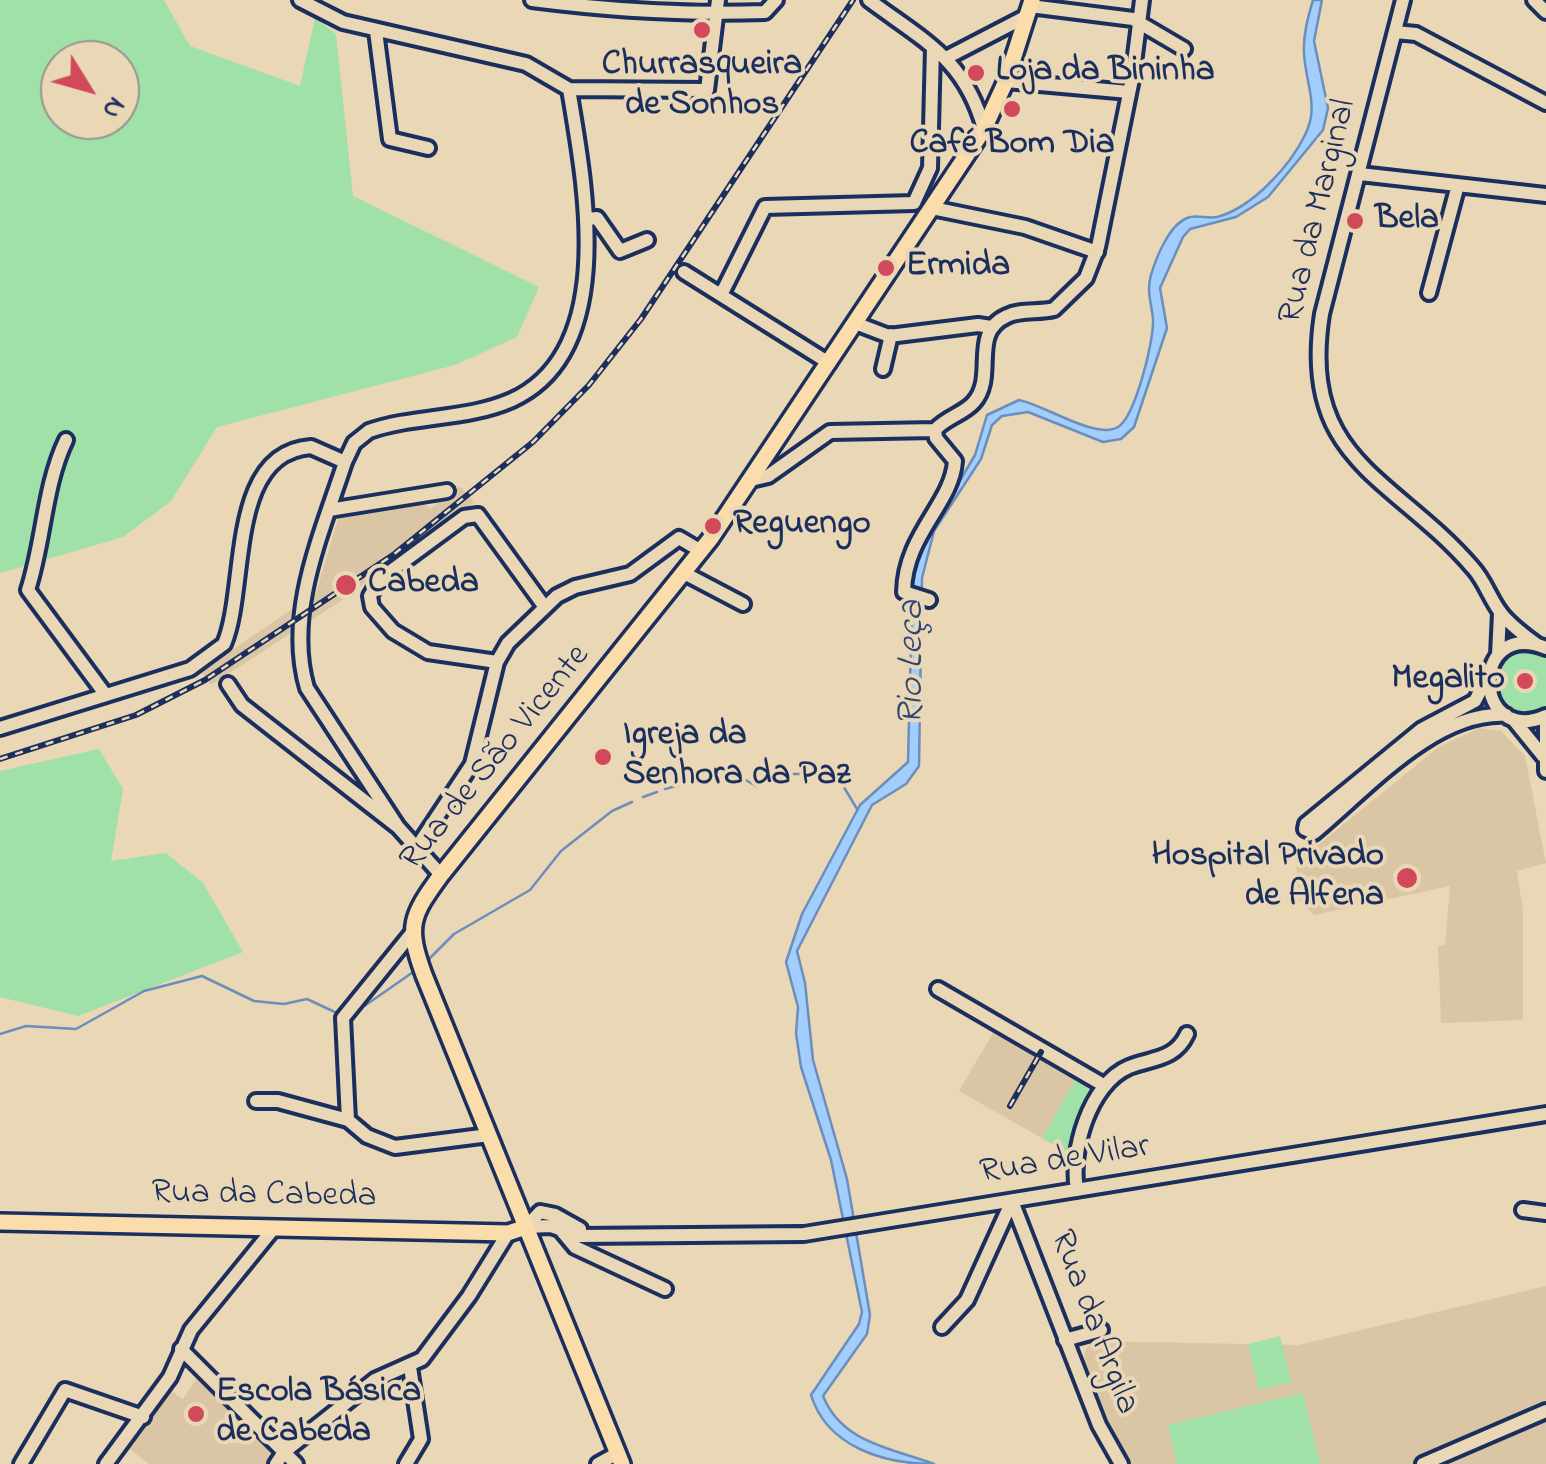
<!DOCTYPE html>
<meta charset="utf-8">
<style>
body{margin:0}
#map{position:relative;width:1546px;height:1464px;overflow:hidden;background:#e9d7b5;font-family:"Indie Flower",sans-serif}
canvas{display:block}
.north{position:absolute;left:40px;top:40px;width:100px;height:100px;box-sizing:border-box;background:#e9d7b5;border:2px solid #979492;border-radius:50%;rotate:127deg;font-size:28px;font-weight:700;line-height:40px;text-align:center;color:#1b2f5e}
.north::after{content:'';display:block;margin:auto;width:35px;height:45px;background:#d1495b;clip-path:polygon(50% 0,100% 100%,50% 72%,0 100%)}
</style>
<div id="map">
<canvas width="1546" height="1464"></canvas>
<div class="north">N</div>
</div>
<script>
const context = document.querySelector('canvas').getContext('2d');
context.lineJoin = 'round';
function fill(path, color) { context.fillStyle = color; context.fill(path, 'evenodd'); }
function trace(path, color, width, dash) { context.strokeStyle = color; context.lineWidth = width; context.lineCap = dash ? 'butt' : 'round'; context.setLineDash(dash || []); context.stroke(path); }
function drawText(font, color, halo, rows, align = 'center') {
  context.font = font + ' "Indie Flower",sans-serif'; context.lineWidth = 8; context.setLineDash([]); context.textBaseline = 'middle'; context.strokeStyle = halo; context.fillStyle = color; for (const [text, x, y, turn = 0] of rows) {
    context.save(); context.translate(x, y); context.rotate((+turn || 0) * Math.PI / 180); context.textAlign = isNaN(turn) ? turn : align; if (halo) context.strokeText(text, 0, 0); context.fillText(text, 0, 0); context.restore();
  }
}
const built = new Path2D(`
 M460,486L474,502L344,599L211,685L201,671L316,593L338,519L422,499L430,509Z
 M1479,728L1501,731L1525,756L1546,863L1517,871L1523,911V1020L1441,1023L1438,946L1445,945L1450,886L1314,915L1296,896L1297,862L1440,746Z
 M997,1026L1018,1044L1023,1041L1090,1080L1070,1154L959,1091Z
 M1546,1286V1464H1130L1115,1445L1084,1363L1085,1351L1092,1341L1298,1345Z
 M200,1374L271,1448L266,1464H149L127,1447L170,1390L183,1399Z`);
const green = new Path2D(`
 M0,0H164L190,46L300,86L315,18L336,34L353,196L539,287L517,337L455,365L217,427L171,501L123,537L0,573ZM60,60H120V120H60Z
 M1529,650L1546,657V708L1520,714L1497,694C1492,670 1505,653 1529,650Z
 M99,749L123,789L111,861L166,853L203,883L243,952L78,1016L0,997V771Z
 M1079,1074L1090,1080L1094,1096L1070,1154L1042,1138Z
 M1280,1336L1291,1382L1259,1390L1248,1344Z
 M1303,1393L1320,1464H1177L1168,1425Z`);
const water = new Path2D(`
 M1313,0H1322L1314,41L1328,108L1323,130L1268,197L1236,217L1190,229L1183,237L1160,288L1167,328L1134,427L1121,439L1103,442L1028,412L1002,416L992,425L981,459L934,531L922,578L919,766L906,784L872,805L797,951L805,983L813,1060L847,1179L870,1315L867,1334L823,1396C842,1443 891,1448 934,1464C884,1464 827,1447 811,1395L859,1324L862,1312L831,1160L801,1067L796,1033L798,1007L786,962L802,914L860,805L908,762L913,561L975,455L987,415L1019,400C1047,406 1096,440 1118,427C1135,417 1154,341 1153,320C1152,304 1146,292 1151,275C1156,258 1169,225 1187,218C1196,214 1207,219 1217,217C1252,208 1290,166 1305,135C1320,106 1305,82 1304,53C1303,35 1308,17 1313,0Z`);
const stream = new Path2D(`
 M665,789L730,771L756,786L775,774H836L857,809
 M643,797L657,792
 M426,962L454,934L530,890L561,851L612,811L632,802
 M353,1014L416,970
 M0,1034L26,1026L76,1029L144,991L202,976L254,1001L284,1004L307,999L339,1014`);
const minor = new Path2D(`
 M300,0L343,22L526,64L569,89L707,90L718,0
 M532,0C610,10 686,15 765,12L776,0
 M869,0C924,41 965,59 984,129
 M1403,0L1322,314C1299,462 1394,476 1473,568C1485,581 1490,599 1501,613C1510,625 1524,635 1536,644
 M1534,0L1546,12
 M1030,6L1133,19L1184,49
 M376,31L390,139L428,148
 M1395,32L1416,34L1546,103
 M946,58L1027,16
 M1006,81L1129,92
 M1360,174L1546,195
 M914,203L930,168L933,48
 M932,208L1025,227L1097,252
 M588,219L597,218L620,251L647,240
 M684,272L829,363
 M1429,293L1458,185
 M721,295L765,207L914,203
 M855,323L889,336L978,325L991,327
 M883,369L891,335
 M935,430C946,417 964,414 974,402C997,376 969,333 1007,316C1021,309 1039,313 1054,309L1086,278L1098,247L1132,79L1142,0
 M66,440C44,486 44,541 28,590L105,694
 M345,462C322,533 285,613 307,688L398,827
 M751,480L768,476L830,432L935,430
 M329,510L447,491
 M684,573L743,604
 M929,600L904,592C905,534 952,504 955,461L936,438L935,430
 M1546,648C1469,617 1472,748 1546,716
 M1498,655L1500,613
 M497,662L428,652L393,631L372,607L370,596L380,579L464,517L478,515L544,606
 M1488,676L1475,701L1422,729L1306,824L1305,829L1314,833C1367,789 1435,711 1506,715
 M228,684L242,705L398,827L441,875
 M1513,719L1543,756
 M1546,724V771
 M0,728L190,669L224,644C248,589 226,453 311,447L345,462L354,443L369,431C415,415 467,420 512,400C619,351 584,180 569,89
 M417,847L472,764L497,662L508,643L557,596L575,587L630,574L679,538L701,551
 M938,989L1105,1086
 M256,1101H278L348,1120L367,1136L395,1147L489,1135
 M348,1120L343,1018L411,934
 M1077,1190C1070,1152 1089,1084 1129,1067C1152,1058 1175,1060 1187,1034
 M1012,1201L1099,1425L1121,1464
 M1523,1210L1546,1213
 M526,1227L551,1226L580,1236L804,1234L1546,1114
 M526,1227L540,1212L555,1215L580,1229
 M560,1229L575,1247L665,1289
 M942,1327L967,1300L1012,1201
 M1065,1340L1101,1330
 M181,1349L296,1464
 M21,1464L65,1390L143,1417
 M106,1464L170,1377L191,1330L274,1228
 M276,1464L284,1452L375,1380L422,1359L469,1296L508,1233
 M406,1464L421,1439L410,1367
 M598,1464L618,1453
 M1423,1464L1546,1411`);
const major = new Path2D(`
 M0,1222L508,1233L526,1227
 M622,1464L424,975C406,926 411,916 441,875L711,538L984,129L1006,81L1032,0`);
const rail = new Path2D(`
 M0,759L136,715L205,680L393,555L533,442L589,385L641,319L853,0
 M1010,1106L1041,1052`);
const markers = [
 [702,30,10,"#d1495b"],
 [976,73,10,"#d1495b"],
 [1012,109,10,"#d1495b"],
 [1355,221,10,"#d1495b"],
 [886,268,10,"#d1495b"],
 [713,526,10,"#d1495b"],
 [346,585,12,"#d1495b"],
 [1525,681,10,"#d1495b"],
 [603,757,10,"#d1495b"],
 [1407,878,12,"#d1495b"],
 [196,1414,10,"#d1495b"]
];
const poiNames = [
 ["Churrasqueira",702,67,"center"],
 ["de Sonhos",702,107,"center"],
 ["Loja da Bininha",996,73],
 ["Café Bom Dia",1012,146,"center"],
 ["Bela",1375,221],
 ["Ermida",906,268],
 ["Reguengo",733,526],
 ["Cabeda",368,585],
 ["Megalito",1505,681,"right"],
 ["Igreja da",623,737],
 ["Senhora da Paz",623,777],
 ["Hospital Privado",1384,858,"right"],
 ["de Alfena",1384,898,"right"],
 ["Escola Básica",216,1394],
 ["de Cabeda",216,1434]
];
const streetNames = [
 ["Rua da Marginal",1320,212,-76],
 ["Rua de São Vicente",497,759,-51],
 ["Rua de Vilar",1065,1162,-9],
 ["Rua da Cabeda",264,1197,1],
 ["Rua da Argila",1092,1323,69]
];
const waterNames = [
 ["Rio Leça",915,663,-90]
];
fill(built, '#dac6a5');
fill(green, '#a0e0a9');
fill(water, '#a1cefc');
trace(water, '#6b8ebd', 2.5);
trace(stream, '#6b8ebd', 2.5);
trace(minor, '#1b2f5e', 20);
trace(major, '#1b2f5e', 22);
trace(minor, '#e9d7b5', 12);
trace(major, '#fbddab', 15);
trace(rail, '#1b2f5e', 6);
trace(rail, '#e9d7b5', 2.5, [8]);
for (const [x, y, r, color] of markers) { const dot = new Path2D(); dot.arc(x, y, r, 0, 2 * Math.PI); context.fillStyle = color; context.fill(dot); trace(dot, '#e9d7b5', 4); }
drawText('bold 35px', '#1b2f5e', '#e9d7b5', poiNames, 'left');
drawText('35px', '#1b2f5e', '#e9d7b5', streetNames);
drawText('italic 38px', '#2f4776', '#e9d7b5', waterNames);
</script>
